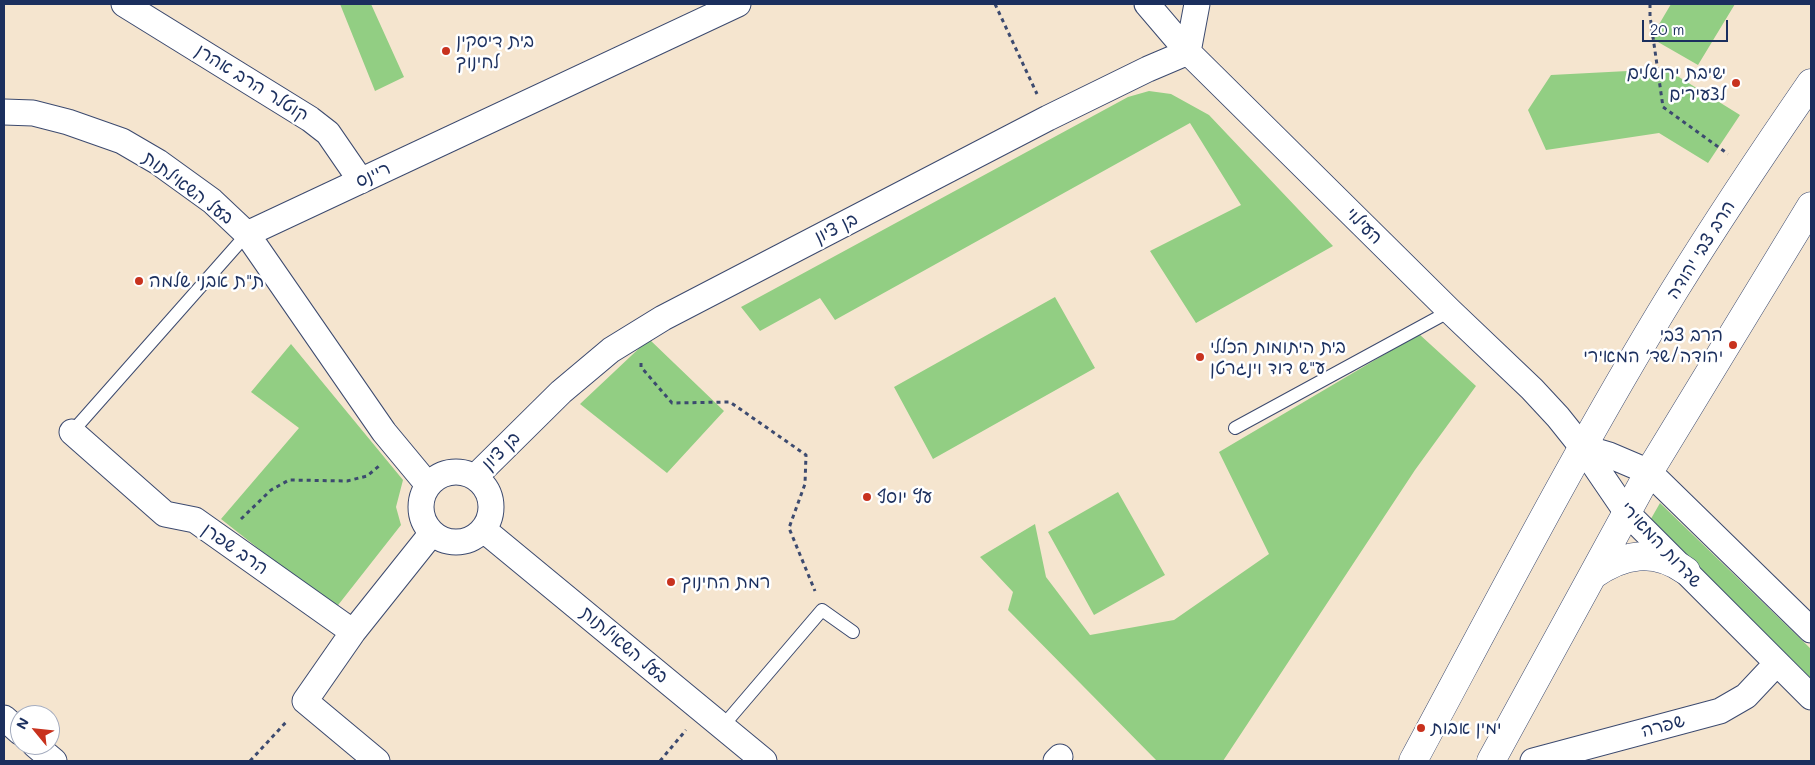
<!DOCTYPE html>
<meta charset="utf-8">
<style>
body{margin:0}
#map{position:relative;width:1815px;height:765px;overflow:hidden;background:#f5e5cf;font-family:Mali,sans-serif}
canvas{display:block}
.frame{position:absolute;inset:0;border:5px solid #1b2f5e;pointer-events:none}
.north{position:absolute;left:10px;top:705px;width:50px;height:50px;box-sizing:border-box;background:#fff;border:1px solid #a4acbf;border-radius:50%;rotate:298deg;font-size:14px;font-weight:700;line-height:20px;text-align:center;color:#1b2f5e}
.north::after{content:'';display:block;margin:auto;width:18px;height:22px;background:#c8321e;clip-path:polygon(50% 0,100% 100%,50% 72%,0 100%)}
.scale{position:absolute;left:1642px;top:20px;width:86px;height:22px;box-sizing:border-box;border:2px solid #1b2f5e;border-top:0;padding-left:6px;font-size:15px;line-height:18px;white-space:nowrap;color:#1b2f5e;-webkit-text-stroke:4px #fff;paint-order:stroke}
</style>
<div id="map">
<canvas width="1815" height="765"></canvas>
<div class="frame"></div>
<div class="north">N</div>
<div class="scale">20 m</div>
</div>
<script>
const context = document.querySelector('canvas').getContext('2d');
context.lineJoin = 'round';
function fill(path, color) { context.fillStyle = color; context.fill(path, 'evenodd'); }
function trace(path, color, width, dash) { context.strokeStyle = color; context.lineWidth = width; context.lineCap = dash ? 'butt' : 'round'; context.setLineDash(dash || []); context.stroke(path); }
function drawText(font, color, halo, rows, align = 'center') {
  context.font = font + ' Mali,"Playpen Sans Hebrew",sans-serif'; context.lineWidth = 5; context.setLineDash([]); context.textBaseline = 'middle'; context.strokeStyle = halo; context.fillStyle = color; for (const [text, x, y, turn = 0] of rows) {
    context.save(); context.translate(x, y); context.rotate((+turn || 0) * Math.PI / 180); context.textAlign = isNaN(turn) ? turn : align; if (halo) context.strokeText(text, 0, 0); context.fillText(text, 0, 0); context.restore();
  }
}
const green = new Path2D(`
 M340,4H371L404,77L375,91Z
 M1671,4H1735L1698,65L1651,38Z
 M1666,69L1740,115L1708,163L1659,133L1546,150L1528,110L1551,75Z
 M1149,91L1171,94L1209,115L1333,246L1196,323L1150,251L1241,205L1190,123L835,320L820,298L760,331L741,307L1128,97Z
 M1055,297L1095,368L933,459L894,387Z
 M1419,334L1476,386L1415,470L1223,761H1157L1008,610L1013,592L980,557L1035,524L1046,577L1090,635L1174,620L1269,554L1219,452Z
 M649,339L724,411L667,473L580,404Z
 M291,344L403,480L396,507L401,525L335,609L221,519L299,428L251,392Z
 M1118,492L1165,575L1094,615L1048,532Z
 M1660,503L1811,649V687L1648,524Z`);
const path = new Path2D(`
 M995,4L1037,94
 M1650,4V16L1663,107L1728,154
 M641,363V367L672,403L730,402L806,455L805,484L789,528L815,591
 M241,519L271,490L289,480L347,481L367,476L379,466
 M250,761L288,720
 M660,761L686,730`);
const service = new Path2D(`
 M1235,428L1450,311
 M72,432L247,234
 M722,727L822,610L853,632`);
const minor = new Path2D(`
 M124,4L310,119L328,133L361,181
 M1147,4L1188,52L1450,311L1532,389L1558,417L1582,447L1627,513L1811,697
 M1188,52L1197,4
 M4,112L33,113L68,122L122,141L158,162L212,201L247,234L384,432L428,485
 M247,234L738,4
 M72,432L165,514L195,520L353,632
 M1582,447L1609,455L1649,472L1811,630
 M421 507a35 35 0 1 1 70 0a35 35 0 1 1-70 0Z
 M475,477L561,392L611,350L663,318L1048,118L1148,69L1188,52
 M484,530L764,761
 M4,718L20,732
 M35,745L54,761
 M377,761L305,701L353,632L432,533
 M1056,761L1060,757
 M1533,761L1720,711L1746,696L1777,663`);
const tertiary = new Path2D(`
 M1593,575C1623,554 1654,548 1686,571
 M1413,761C1498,603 1580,444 1674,291C1718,220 1764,151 1811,83
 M1491,761L1649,472L1811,206`);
const markers = [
 [446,51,5,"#c8321e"],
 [1736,83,5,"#c8321e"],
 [139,281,5,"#c8321e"],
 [1733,345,5,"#c8321e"],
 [1200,357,5,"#c8321e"],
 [867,497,5,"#c8321e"],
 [671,582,5,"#c8321e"],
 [1421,728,5,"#c8321e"]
];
const poiNames = [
 ["בית דיסקין",456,41],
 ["לחינוך",456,62],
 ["ישיבת ירושלים",1726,73,"right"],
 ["לצעירים",1726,94,"right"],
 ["ת\"ת אבני שלמה",149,281],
 ["הרב צבי",1723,335,"right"],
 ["יהודה/שד׳ המאירי",1723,356,"right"],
 ["בית היתומות הכללי",1210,347],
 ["ע\"ש דוד וינגרטן",1210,368],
 ["עץ יוסף",877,497],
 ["רמת החינוך",681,582],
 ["ימין אבות",1431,728]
];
const streetNames = [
 ["קוטלר הרב אהרן",252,83,32],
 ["ריינס",373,175,-25],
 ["בעל השאילתות",188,188,37],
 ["העילוי",1364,226,45],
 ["בן ציון",836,228,-27],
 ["הרב צבי יהודה",1701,250,-58],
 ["בן ציון",501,451,-45],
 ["שדרות המאירי",1661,545,47],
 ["הרב שפרן",235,549,35],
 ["בעל השאילתות",624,645,40],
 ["שפרה",1663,726,-15]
];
fill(green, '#92ce83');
trace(service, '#3c4a6f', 14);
trace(minor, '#3c4a6f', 27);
trace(tertiary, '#3c4a6f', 29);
trace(path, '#3c4a6f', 3, [4, 4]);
trace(service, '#fff', 12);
trace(minor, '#fff', 25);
trace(tertiary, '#fff', 28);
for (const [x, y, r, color] of markers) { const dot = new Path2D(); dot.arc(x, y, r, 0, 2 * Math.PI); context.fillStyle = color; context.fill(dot); trace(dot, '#fff', 2); }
drawText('18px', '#1b2f5e', '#fff', poiNames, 'left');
drawText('18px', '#1b2f5e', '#fff', streetNames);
</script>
